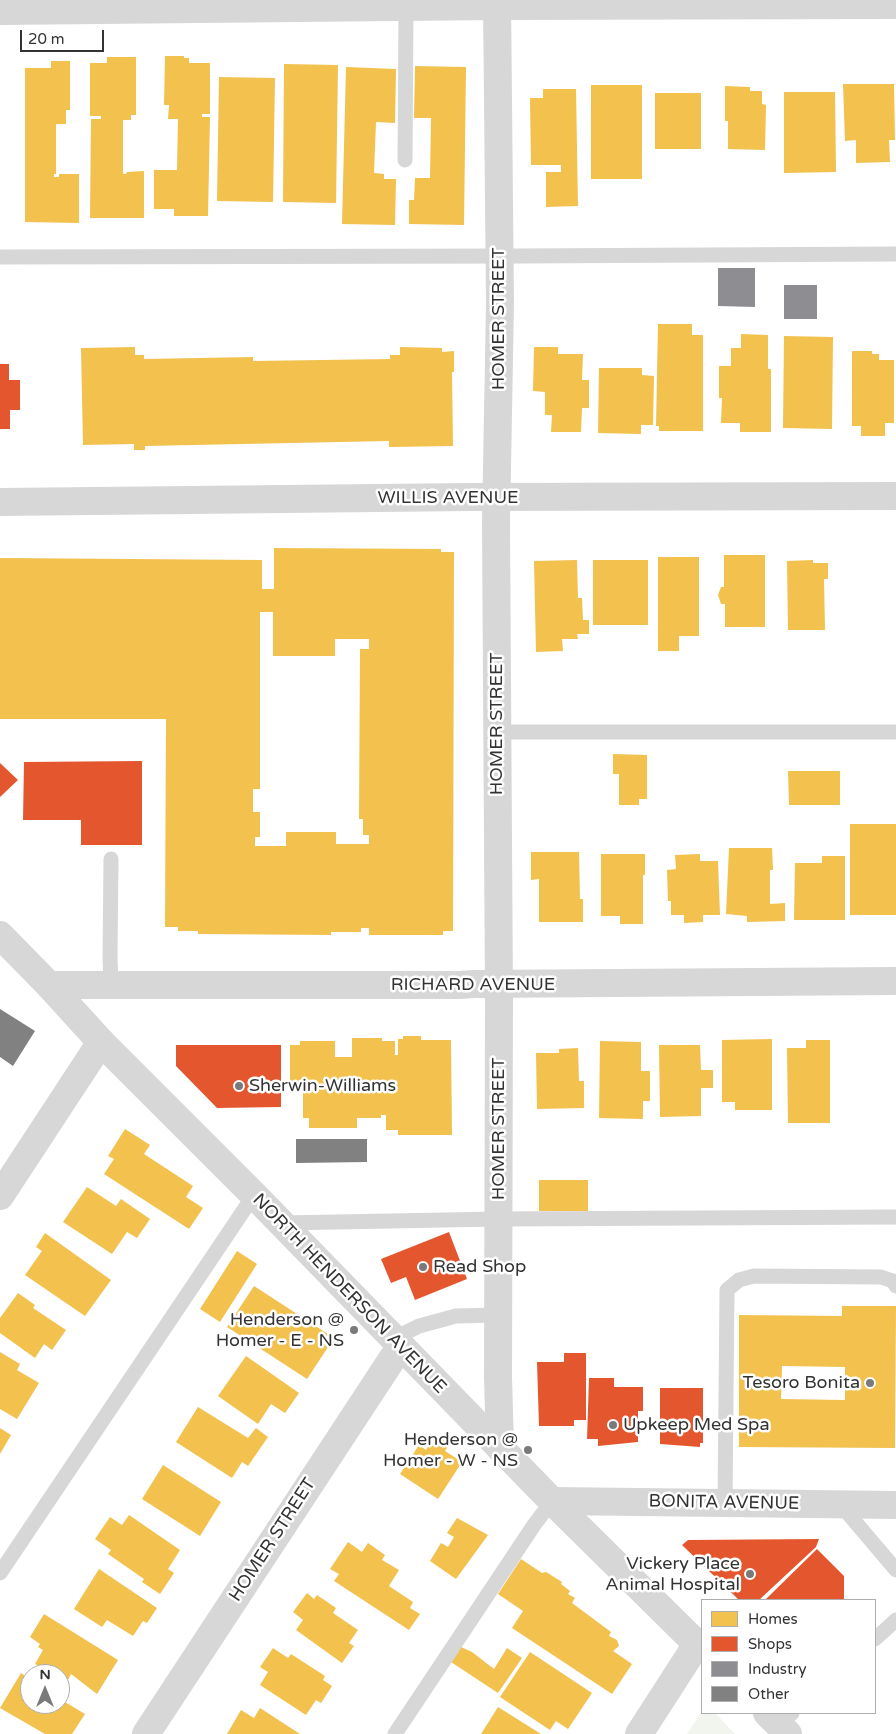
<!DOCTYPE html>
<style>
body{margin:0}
#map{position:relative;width:896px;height:1734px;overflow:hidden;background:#fff;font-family:"Varela Round",sans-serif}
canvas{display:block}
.legend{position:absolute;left:701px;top:1599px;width:175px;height:115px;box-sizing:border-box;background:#fff;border:1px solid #adadad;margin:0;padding:6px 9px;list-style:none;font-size:15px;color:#333}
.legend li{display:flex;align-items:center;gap:10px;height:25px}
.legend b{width:25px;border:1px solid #adadad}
.north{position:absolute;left:20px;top:1664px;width:50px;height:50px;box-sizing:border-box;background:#fff;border:1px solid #adadad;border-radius:50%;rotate:0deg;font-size:14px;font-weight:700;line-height:20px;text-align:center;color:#333}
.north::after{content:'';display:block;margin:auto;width:18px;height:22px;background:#7a7a7a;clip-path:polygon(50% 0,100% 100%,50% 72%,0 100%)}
.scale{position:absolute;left:20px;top:30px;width:84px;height:22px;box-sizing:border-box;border:2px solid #333;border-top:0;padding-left:6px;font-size:15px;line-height:18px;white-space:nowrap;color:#333;-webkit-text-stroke:4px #fff;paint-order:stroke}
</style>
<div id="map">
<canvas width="896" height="1734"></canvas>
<ul class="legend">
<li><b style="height:14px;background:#f2c14e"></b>Homes</li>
<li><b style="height:14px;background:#e4572e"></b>Shops</li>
<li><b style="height:14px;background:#8d8d92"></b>Industry</li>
<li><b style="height:14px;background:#818181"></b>Other</li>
</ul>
<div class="north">N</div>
<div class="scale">20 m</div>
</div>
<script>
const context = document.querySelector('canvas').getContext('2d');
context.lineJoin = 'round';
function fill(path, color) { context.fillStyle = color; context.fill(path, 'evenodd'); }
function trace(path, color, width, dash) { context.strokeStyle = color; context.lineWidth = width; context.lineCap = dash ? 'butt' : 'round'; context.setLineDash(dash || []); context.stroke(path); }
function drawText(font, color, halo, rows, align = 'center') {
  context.font = font + ' "Varela Round",sans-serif'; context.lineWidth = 5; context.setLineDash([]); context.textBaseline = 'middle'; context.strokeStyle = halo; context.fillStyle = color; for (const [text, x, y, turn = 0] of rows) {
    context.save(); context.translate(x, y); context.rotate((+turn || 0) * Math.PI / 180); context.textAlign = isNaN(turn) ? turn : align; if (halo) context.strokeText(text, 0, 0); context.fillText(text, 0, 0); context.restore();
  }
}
const green = new Path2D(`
 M702,1711V1713H715L735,1734H687Z`);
const homes = new Path2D(`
 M165,56H184V58H189V63H210V114H202V117H210L208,216H174V209H154V170H177L178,119H168L169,105H164Z
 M107,57H136V115H131V120H123V174H126L127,172L144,171V218H90L91,119H101V116H90V63H107Z
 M51,61H70V110H66V124H56V174H54V177H59V174H79V223L25,222V68H51Z
 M284,64L338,65L336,203L283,202Z
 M415,66L466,67L464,225L409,224V200H414L415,178H430L431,118H414Z
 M346,67L396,69L395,123L376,122L374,173L384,174V179H396L395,225L342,224Z
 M219,77L275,78L273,202L217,201Z
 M843,84H894L895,140H889L890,162L856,163V140L845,141Z
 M591,85H642V179H591Z
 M725,86L750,87V91H762V104L766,105L765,150L728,149V121H725Z
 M543,89H576L578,206L546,207V172H561V165H531L530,98H543Z
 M784,92H835L836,172L784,173Z
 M655,93H701V149H655Z
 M658,324H692V335H703V431H659V426H656Z
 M741,334L768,335V369H771V432H740V423H721L722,398H719V366H731V348H741Z
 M784,336L833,337L832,429L783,428Z
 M135,347V355H144V359L253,357V361L390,359V355H400V347L442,348V352L454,351V372H452L453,446L389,447V441L145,446V450H134V444L83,445L81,348Z
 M534,347H558V354H583L582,380H589V408H582L581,432H551L552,415H545V392L533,391Z
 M852,351H872V354H879V360H894V423H885V436H861V426H852Z
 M599,368H642V375L654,376L653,425H641V434L598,433Z
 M274,548L441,549V552H454L453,931H443V935H369V928H361V932H331V935L198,934V931H178V927H165L166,719H0V558L262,560V589H274ZM260,612H273V656H335V639H369V649H360L359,819H363V835H369V844H336V832H286V846H255V837H260V812H253V789H260Z
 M724,555H765V627H725V604H721L718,595L721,587H724Z
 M658,557H699V636H679V651H658Z
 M577,560L578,598H582L583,620H589V634H577L578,639H562L563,651L536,652L534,561Z
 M593,560H648V625H593Z
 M813,560V563H828V579H824L825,630H788L787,561Z
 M613,754L647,755V799H639V805H619V774H613Z
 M788,771H840V805H789Z
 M850,824H896V915H850Z
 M729,848H772L773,870H770V904L785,903V921L747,922V916L726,914Z
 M531,852H579L580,899H583V922H539V879L531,880Z
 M601,854H645V875H643V924H620V916H601Z
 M700,854V861H718L720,915H703V922L684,923V915H671V901H668L667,870L676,869L675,855Z
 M822,856H845V920H794L795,863H822Z
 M403,1036H421V1040H451L452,1135H398V1130H386V1115H381V1118H357V1128H309V1118H303V1084H290V1045H300V1041H335V1057H352V1038H382V1041H395V1055H398V1039H403Z
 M772,1039V1110H735V1102H722V1040Z
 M806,1040H830V1123H788L787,1048H806Z
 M600,1041L641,1042V1071H650V1101H643V1119L599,1118Z
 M659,1045H700L701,1070H713V1088H701V1116L660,1117Z
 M578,1048L579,1081H584V1108L537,1109L536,1053H559V1049Z
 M125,1129L150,1145L144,1154L193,1186L186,1197L203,1208L189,1229L104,1174L114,1159L108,1156Z
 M539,1180H588V1211H539Z
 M87,1187L116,1206L121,1199L150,1219L137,1238L127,1232L112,1254L63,1222Z
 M45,1233L111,1280L85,1316L25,1275L42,1251L36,1247Z
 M237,1251L257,1264L220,1322L200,1309Z
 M254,1286L334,1338L307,1379L227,1327Z
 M18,1293L35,1305L33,1308L66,1330L52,1350L44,1344L35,1358L0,1333V1318Z
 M842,1306H896L895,1448L739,1447V1315L842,1316ZM782,1366L845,1367V1400L781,1399Z
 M0,1352L20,1364L17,1370L39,1383L17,1419L0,1409Z
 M246,1356L299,1393L285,1413L271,1404L258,1424L218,1396Z
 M198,1407L248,1438L256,1428L268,1437L248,1466L242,1462L232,1478L176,1442Z
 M0,1428L11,1435L0,1454Z
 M435,1434L450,1443L445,1451L462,1462L438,1499L400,1474L419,1445L426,1450Z
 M163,1465L221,1502L200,1536L142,1499Z
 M129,1515L180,1550L168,1569L174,1573L160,1594L142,1582L144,1579L108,1554L111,1550L95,1539L110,1517L122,1525Z
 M457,1518L488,1535L456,1579L430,1561L441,1543L448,1547L454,1537L447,1533Z
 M348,1542L362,1552L368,1543L385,1555L382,1560L399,1570L389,1586L413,1602L410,1608L420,1614L409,1630L334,1581L339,1574L330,1569Z
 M521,1559L542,1573L546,1572L562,1582L561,1584L570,1591L568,1594L575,1598L572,1603L611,1632L609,1636L617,1640L619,1646L613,1651L632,1664L612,1694L512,1628L523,1611L498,1594Z
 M99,1569L157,1608L147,1623L143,1621L133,1636L107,1620L102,1627L74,1609Z
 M307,1593L314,1599L317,1595L336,1608L333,1613L358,1630L349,1643L354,1646L342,1663L296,1630L303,1620L293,1612Z
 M44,1614L118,1660L97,1694L71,1674L68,1680L60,1676V1674H55L35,1664L43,1650L38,1647L40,1644L30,1637Z
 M461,1647L472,1652L494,1669L507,1648L522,1658L498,1693L451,1662Z
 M273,1648L288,1658L291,1654L325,1676L323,1680L332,1686L321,1703L316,1700L306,1715L260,1685L268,1672L260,1667Z
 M530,1652L592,1693L568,1729L556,1721L550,1730L500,1697Z
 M21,1673L30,1679V1704H60V1699L85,1714L72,1734H45L0,1708Z
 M498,1707L541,1734H481Z
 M260,1708L300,1734H227L241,1710L254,1718Z`);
const shops = new Path2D(`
 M0,364H9V380H20V410H10V429H0Z
 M142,761V845H81V820H23L24,762Z
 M0,763L18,780L0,797Z
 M176,1045H281V1107L217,1108L176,1066Z
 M449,1232L467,1279L415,1300L406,1277L391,1283L381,1259Z
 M564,1353H586V1420H574V1426H539L537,1362H564Z
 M589,1378H614V1387H643V1411H638V1442L598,1446V1439H587Z
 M660,1388H703V1443H700V1447L660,1444Z
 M819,1539L816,1547L759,1600H739L682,1545L688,1540Z
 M817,1549L844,1576V1600H765Z`);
const industry = new Path2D(`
 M718,268H755V307L718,306Z
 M784,285H817V319H784Z`);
const building = new Path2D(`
 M0,1009L35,1031L13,1066L0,1057Z
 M296,1139H367V1162L296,1163Z`);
const service = new Path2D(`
 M405,160L406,7
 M0,257L520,256L896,254
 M497,732H896
 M111,985L110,956L111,859
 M281,1223L499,1219L896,1217
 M393,1339L419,1326L456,1316L499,1315
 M725,1503L727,1290L739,1280L754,1276L881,1277L893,1281L896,1286
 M840,1504L896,1570
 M0,1573L254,1195
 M875,1639L896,1620
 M780,1725L792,1713
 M395,1734L534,1525L552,1501`);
const minor = new Path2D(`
 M497,0L500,303L496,523L499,999L498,1376L500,1448
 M0,11L497,6L896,5
 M0,502L472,497L896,496
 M49,985H460L474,984L896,981
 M0,1196L101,1042
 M552,1501L896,1505
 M146,1734L400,1347
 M639,1734L697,1644`);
const tertiary = new Path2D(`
 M0,935L49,985L101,1042L254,1195L552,1501L702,1649
 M767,1713L788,1734`);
const markers = [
 [239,1086,5,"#7a7a7a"],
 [423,1267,5,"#7a7a7a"],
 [354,1330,5,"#7a7a7a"],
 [870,1383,5,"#7a7a7a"],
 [613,1425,5,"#7a7a7a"],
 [528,1450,5,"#7a7a7a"],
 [750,1574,5,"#7a7a7a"]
];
const streetNames = [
 ["HOMER STREET",499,319,-90],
 ["WILLIS AVENUE",448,498],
 ["HOMER STREET",497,724,-90],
 ["RICHARD AVENUE",473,985],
 ["HOMER STREET",499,1129,-90],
 ["NORTH HENDERSON AVENUE",349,1294,46],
 ["BONITA AVENUE",724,1503,1],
 ["HOMER STREET",273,1540,-57]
];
const poiNames = [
 ["Sherwin-Williams",249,1086,"left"],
 ["Read Shop",433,1267,"left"],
 ["Henderson @",344,1320],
 ["Homer - E - NS",344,1341],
 ["Tesoro Bonita",860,1383],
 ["Upkeep Med Spa",623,1425,"left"],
 ["Henderson @",518,1440],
 ["Homer - W - NS",518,1461],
 ["Vickery Place",740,1564],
 ["Animal Hospital",740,1585]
];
fill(green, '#f1f5ed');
fill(homes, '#f2c14e');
fill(shops, '#e4572e');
fill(industry, '#8d8d92');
fill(building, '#818181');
trace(service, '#d7d7d7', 15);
trace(minor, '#d7d7d7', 28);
trace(tertiary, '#d7d7d7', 28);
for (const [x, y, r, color] of markers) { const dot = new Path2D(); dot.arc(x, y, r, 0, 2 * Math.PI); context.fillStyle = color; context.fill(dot); trace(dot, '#fff', 2); }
drawText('18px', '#333', '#fff', streetNames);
drawText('18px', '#333', '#fff', poiNames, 'right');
</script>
